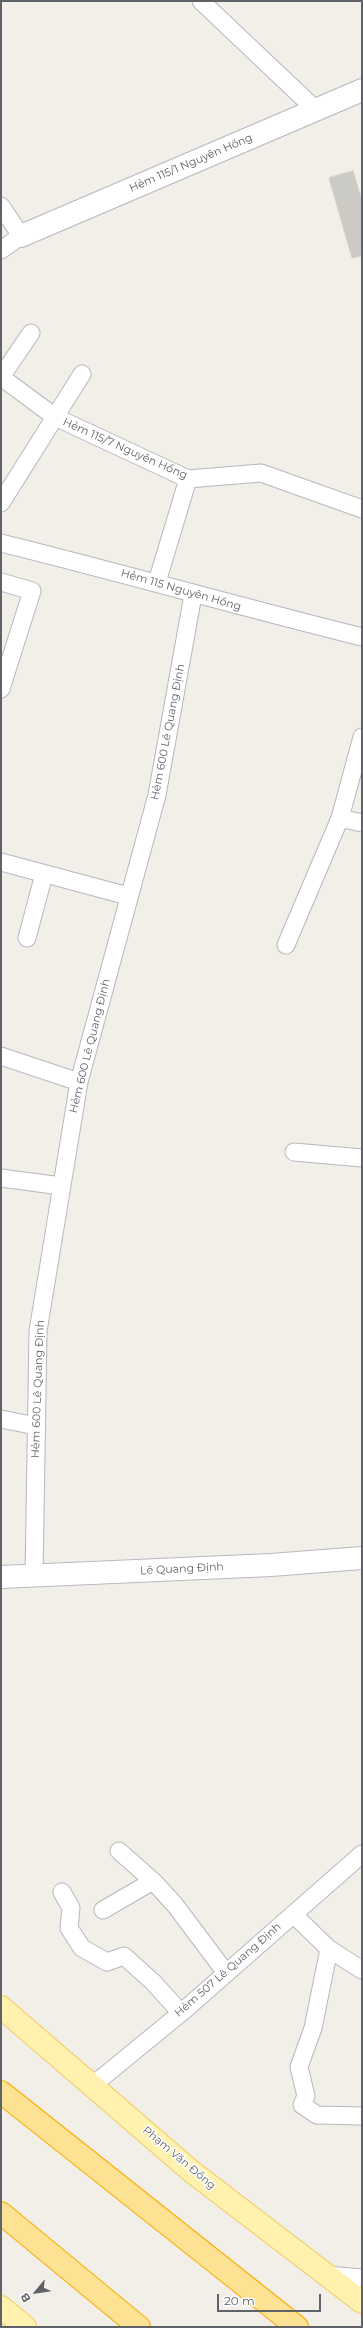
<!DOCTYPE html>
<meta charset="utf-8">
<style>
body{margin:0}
#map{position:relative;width:363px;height:2328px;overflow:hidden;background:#f1efe8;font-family:Montserrat,sans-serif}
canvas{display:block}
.frame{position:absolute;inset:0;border:2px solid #5f6368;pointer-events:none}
.north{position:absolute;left:16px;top:2272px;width:40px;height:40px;-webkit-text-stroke:3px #fff;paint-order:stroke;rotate:241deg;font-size:11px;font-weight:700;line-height:16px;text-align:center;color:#5f6368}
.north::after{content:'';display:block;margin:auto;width:14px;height:18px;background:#5f6368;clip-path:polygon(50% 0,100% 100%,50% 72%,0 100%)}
.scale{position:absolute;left:217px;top:2294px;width:104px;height:18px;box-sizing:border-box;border:2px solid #5f6368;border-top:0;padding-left:5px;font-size:12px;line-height:14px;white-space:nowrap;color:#5f6368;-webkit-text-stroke:3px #fff;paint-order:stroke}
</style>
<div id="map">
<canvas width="363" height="2328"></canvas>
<div class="frame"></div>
<div class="north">B</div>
<div class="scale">20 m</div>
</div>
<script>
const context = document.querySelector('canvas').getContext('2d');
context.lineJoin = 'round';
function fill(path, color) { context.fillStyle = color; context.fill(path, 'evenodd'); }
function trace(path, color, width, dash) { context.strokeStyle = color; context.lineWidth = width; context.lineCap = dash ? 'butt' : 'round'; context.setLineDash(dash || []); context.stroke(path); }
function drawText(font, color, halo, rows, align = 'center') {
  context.font = font + ' Montserrat,sans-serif'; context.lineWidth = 3; context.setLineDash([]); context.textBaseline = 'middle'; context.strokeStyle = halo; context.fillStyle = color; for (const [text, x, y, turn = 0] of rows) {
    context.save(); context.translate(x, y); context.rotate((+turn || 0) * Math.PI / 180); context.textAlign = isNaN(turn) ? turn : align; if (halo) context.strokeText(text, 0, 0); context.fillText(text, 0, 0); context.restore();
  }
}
const building = new Path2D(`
 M353,171L362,201V256L352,258L329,178Z`);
const lane = new Path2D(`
 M201,1L316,110
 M1,206L21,236L1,250
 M1,377L55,417L82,374
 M1,377L31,333
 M1,503L55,417L188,479L261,473L362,509
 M1,543C122,573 241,607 362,637
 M1,582L32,591L1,689
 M157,582L188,479
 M340,818L362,823
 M1,862L128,896
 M27,938L44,874
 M286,945L340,818L362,737
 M1,1056L79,1082
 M294,1152L362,1158
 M1,1178L61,1186
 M1,1419L36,1426
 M34,1577L38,1331L79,1082L157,795L193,595
 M119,1851L154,1882L175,1905L226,1973
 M62,1892L71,1908L69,1928L82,1948L107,1962L124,1956L153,1982L181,2013
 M103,1910L153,1881
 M293,1914L329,1949L362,1970
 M329,1949L313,2028L299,2067L306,2096L302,2105L317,2115L362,2116
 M93,2085L181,2013L362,1854
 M327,2275L362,2278`);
const street = new Path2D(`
 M21,236L362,90`);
const secondary = new Path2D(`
 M1,1577L271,1565L362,1558`);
const primary = new Path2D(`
 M1,2007L191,2171L362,2302
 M1,2307L25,2327`);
const highway = new Path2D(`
 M1,2092L297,2327
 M1,2213L139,2327`);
const streetNames = [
 ["Hẻm 115/1 Nguyên Hồng",191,163,-23],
 ["Hẻm 115/7 Nguyên Hồng",125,449,24],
 ["Hẻm 115 Nguyên Hồng",181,590,16],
 ["Hẻm 600 Lê Quang Định",168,732,-79],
 ["Hẻm 600 Lê Quang Định",90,1046,-76],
 ["Hẻm 600 Lê Quang Định",38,1389,-88],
 ["Lê Quang Định",182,1569,-3],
 ["Hẻm 507 Lê Quang Định",228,1970,-41],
 ["Phạm Văn Đồng",179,2158,40]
];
fill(building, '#cccac5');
trace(building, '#d6d1c6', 1);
trace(lane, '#b5b8bc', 19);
trace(street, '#b5b8bc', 24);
trace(secondary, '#b6babf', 24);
trace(primary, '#f2c960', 24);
trace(highway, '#f9ab00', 24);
trace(lane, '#fff', 17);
trace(street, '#fff', 22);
trace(secondary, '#fff', 22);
trace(primary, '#fff2af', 22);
trace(highway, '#fde293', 22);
drawText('11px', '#5f6368', '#fff', streetNames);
</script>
